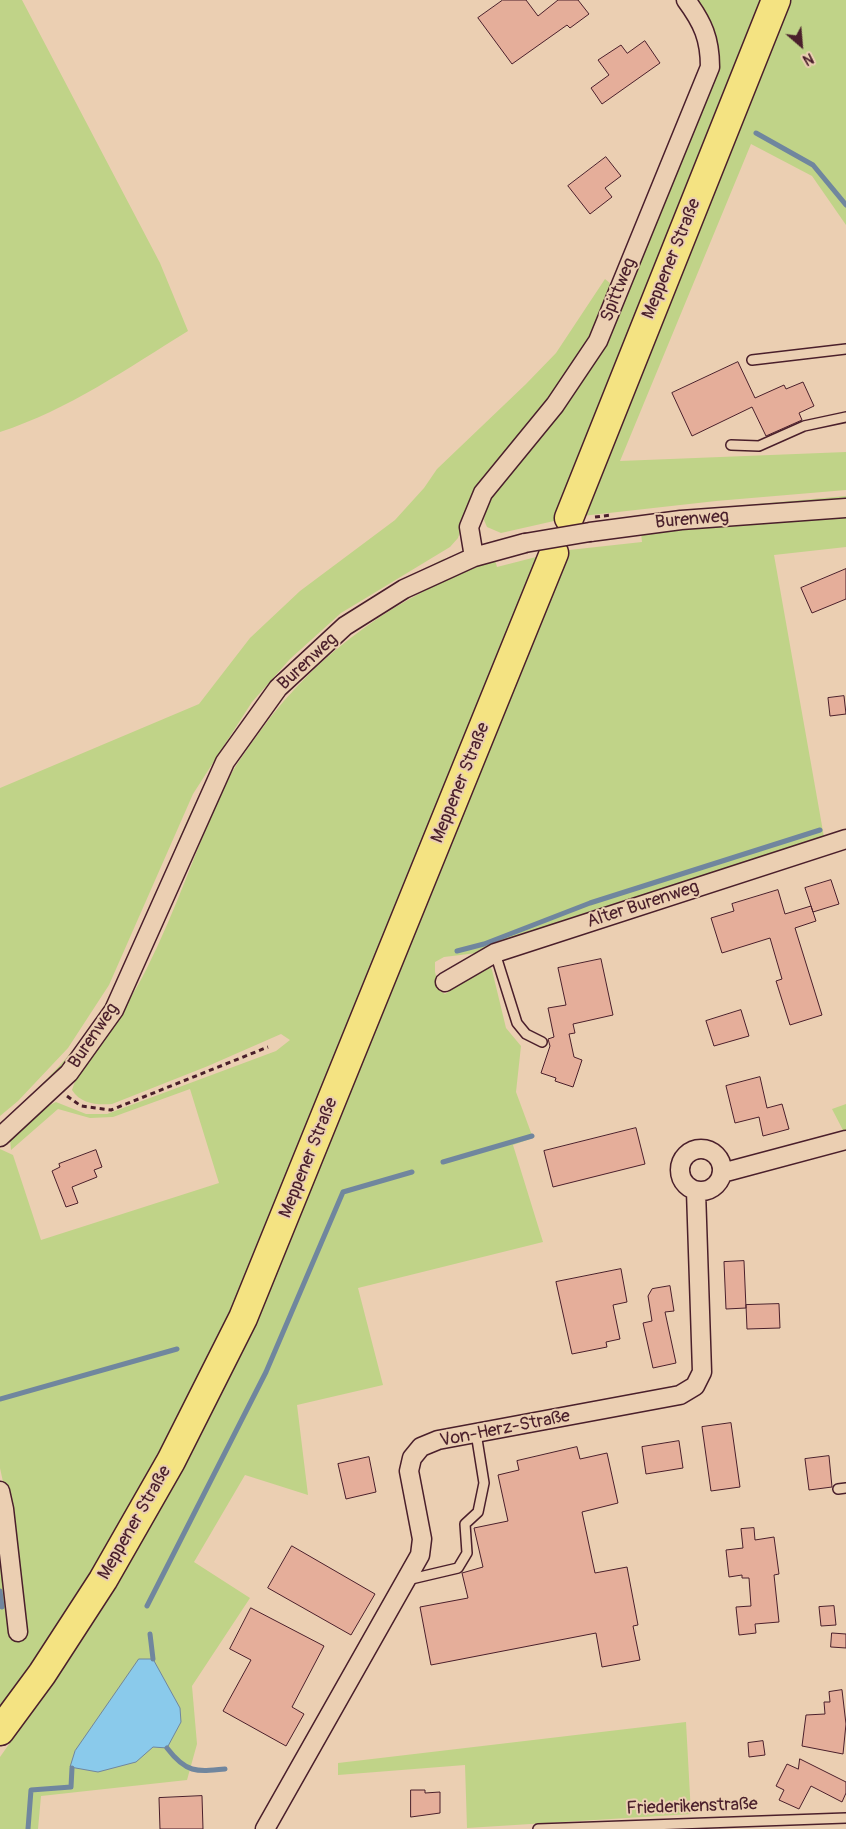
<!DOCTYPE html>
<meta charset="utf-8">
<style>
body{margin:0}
#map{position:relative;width:846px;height:1829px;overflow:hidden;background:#ebcfb2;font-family:Pangolin,sans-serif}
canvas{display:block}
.north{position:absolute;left:776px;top:20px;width:50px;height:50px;-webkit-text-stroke:4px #ebcfb2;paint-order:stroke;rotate:153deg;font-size:14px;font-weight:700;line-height:20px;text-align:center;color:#4a1f2b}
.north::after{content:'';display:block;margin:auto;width:18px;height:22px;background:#4a1f2b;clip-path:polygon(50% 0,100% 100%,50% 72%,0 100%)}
</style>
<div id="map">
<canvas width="846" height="1829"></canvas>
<div class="north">N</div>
</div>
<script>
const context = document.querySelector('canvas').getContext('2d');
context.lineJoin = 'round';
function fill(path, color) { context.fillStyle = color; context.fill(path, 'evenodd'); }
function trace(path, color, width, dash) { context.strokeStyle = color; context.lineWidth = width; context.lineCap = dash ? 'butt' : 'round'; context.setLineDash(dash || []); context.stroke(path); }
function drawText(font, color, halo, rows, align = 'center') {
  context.font = font + ' Pangolin,sans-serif'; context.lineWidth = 4; context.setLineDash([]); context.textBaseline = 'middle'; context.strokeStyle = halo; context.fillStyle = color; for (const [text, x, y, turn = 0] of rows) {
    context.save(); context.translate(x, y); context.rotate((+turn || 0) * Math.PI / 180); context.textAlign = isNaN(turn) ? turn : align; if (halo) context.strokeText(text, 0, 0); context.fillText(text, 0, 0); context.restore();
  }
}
const green = new Path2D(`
 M0,0H22L160,263L188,331C128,368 68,410 0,432Z
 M693,0H764L555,518L554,521L501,533L487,527L484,520L487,504L500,484L567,402L717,70Z
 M789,0H846V225L812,176L751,144L620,461L846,452V490L716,501L582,516Z
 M605,279L611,284L609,294L580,360L464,520L458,538L450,547L341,613L290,659L252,702L193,794L109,985L68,1048L18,1101L0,1116V788L199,704L250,638L300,591L395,520L424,488L437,469L526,384L556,353Z
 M846,496V500L658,516V513Z
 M846,516V547L774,555L824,837L566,919L485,952L444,957L435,962V972L440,991L445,994L488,964L492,970L506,1028L521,1046L516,1092L533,1138L513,1145L543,1242L358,1288L383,1385L297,1405L308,1495L245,1475L194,1562L250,1598L192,1686L197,1744L187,1780L41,1796L38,1829H0V1757L61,1670L128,1564L266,1297L569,550L642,542L641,533Z
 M540,556L229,1326L130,1515L0,1715V1513L8,1505L0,1468V1149L13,1155L41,1240L219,1183L190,1089L113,1117L90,1118L58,1109L11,1150L10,1139L48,1106L56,1102L86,1114H107L276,1051L290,1040L281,1034L208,1066L112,1104C96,1105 81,1104 72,1090C77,1072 91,1057 101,1042C118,1018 134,994 147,968C177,909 197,844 226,784C235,765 248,748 261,730C320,649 401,594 495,560L497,567Z
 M445,558C427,577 385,594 362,609C308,644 266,695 230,748C212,773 200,803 187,831C146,923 115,1020 40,1092C28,1103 15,1120 0,1126V1123C45,1085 89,1038 116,985C155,909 178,825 223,752C280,659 351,609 445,558Z
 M846,1104V1136L832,1109Z
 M686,1722L691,1814L467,1828L465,1765L338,1775V1763Z`);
const water = new Path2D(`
 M139,1659H153L180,1708L181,1722L167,1748L153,1747L136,1762L98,1772L70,1767L75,1751Z`);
const stream = new Path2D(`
 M756,133L813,165L846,205
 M457,951L484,944L590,903L820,830
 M443,1162L532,1136
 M0,1399L177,1349
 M0,1591L2,1607
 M147,1606L266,1372L343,1192L412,1172
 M150,1634L153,1659
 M167,1748C186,1773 196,1772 225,1769
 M28,1829L31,1790L71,1787L72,1768`);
const building = new Path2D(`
 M503,0H526L538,16L558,0H578L589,14L570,28L567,25L512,64L478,18Z
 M645,41L660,63L602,104L591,88L609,75L598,60L621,45L627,53Z
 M606,157L621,176L605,188L612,197L590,214L568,186Z
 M738,362L755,398L784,385L786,389L803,382L814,406L799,413L802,420L766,436L752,407L692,436L672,393Z
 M846,569V599L812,613L801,588Z
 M844,696L846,714L830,716L828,698Z
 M831,880L839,904L813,912L805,888Z
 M778,890L785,914L811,906L816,921L795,928L822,1015L790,1025L776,981L782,979L770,938L722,953L711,918L734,911L732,904Z
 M601,959L613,1015L573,1024L575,1033L569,1034L574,1057L582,1060L573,1087L555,1081L556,1078L541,1073L550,1046L548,1039L554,1037L548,1008L566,1005L558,968Z
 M741,1010L749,1036L714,1046L706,1021Z
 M760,1077L767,1108L782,1104L789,1129L763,1136L759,1117L735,1123L726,1086Z
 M636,1128L645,1164L553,1187L544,1151Z
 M96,1150L102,1167L94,1170L97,1177L72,1187L78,1203L66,1207L52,1171L60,1167L59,1164Z
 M744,1261L746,1308L726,1309L724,1262Z
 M621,1269L627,1302L613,1305L620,1339L606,1342L607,1347L572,1354L556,1282Z
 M670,1286L674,1311L665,1312L676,1363L653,1368L643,1323L652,1321L648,1296L652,1289Z
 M779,1304L780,1328L747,1329L746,1305Z
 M731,1423L740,1487L711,1491L702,1427Z
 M679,1441L683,1468L646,1474L642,1447Z
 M577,1447L580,1459L607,1453L618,1503L582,1512L595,1573L627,1567L638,1625L633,1626L640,1660L602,1667L596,1633L431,1665L420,1607L468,1598L462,1573L483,1567L474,1528L508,1521L498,1475L519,1470L517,1461Z
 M829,1456L832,1487L809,1490L805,1459Z
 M369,1457L376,1492L346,1499L338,1464Z
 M754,1528L755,1540L774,1537L779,1574L774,1575L779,1622L755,1624L756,1633L739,1635L736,1607L751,1606L749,1578H742V1575L729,1577L726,1550L743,1548L741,1529Z
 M292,1546L375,1594L351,1635L268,1588Z
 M834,1606L836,1625L821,1626L819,1607Z
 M251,1608L324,1646L292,1707L304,1714L286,1746L223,1711L251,1660L230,1649Z
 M832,1633L846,1634V1648L831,1647Z
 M842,1690L846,1724L843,1754L802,1746L806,1715L825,1714L824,1702H830L829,1692Z
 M763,1741L765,1755L749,1757L748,1743Z
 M800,1759L846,1782V1793L842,1802L811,1786L799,1809L779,1800L784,1790L776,1786L787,1764L798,1769Z
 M411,1790H425V1793L440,1792V1813L411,1817Z
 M202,1796L203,1829H160L159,1798Z`);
const path = new Path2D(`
 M67,1096L81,1106L111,1110L268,1047`);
const service = new Path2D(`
 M752,360L846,349
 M731,445L759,446L804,426L846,417
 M495,953L517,1023L526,1034L542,1042
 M838,1489L846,1488
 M407,1580L458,1568L467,1553L465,1524L478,1512L484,1483L476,1433
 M538,1829L846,1818`);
const minor = new Path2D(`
 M590,532L681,520L846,508
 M474,557L469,527L483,493L555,405L598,341L710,67C710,39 703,23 686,0
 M445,982L495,953L846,839
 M0,1137L69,1073L114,1010L225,762L278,688L345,626L404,589L474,557L525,543
 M680 1170a21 21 0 1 1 42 0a21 21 0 1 1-42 0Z
 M722,1173L846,1140
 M0,1491L4,1509L18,1632
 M265,1829L420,1555L422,1539L409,1471L412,1458L421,1447L438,1440L680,1395L695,1386L702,1372L696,1191`);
const primary = new Path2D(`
 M569,518L776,0
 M0,1731L42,1674L103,1580L171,1461L243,1318L554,553`);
const pathBridge = new Path2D(`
 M595,517L612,515`);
const minorBridge = new Path2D(`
 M525,543L590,532`);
const streetNames = [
 ["Meppener Straße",672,259,-68],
 ["Spittweg",619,290,-68],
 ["Burenweg",692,520,-5],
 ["Burenweg",308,662,-43],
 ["Meppener Straße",461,783,-68],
 ["Alter Burenweg",643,905,-18],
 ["Burenweg",94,1036,-56],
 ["Meppener Straße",309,1158,-68],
 ["Von-Herz-Straße",505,1429,-11],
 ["Meppener Straße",135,1523,-60],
 ["Friederikenstraße",692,1807,-2]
];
fill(green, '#c0d388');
fill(water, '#8acaeb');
trace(water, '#70869e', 1);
trace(stream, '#70869e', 5);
fill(building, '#e5ae9a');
trace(building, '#4a1f2b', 1);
trace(service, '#4a1f2b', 12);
trace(minor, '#4a1f2b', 21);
trace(primary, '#4a1f2b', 31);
trace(path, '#4a1f2b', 3, [5, 4]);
trace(service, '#ebcfb2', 9);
trace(minor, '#ebcfb2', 18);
trace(primary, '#f4e382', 28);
trace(minorBridge, '#4a1f2b', 21, []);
trace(pathBridge, '#4a1f2b', 3, [5, 4]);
trace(minorBridge, '#ebcfb2', 18);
drawText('18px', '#4a1f2b', '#ebcfb2', streetNames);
</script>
